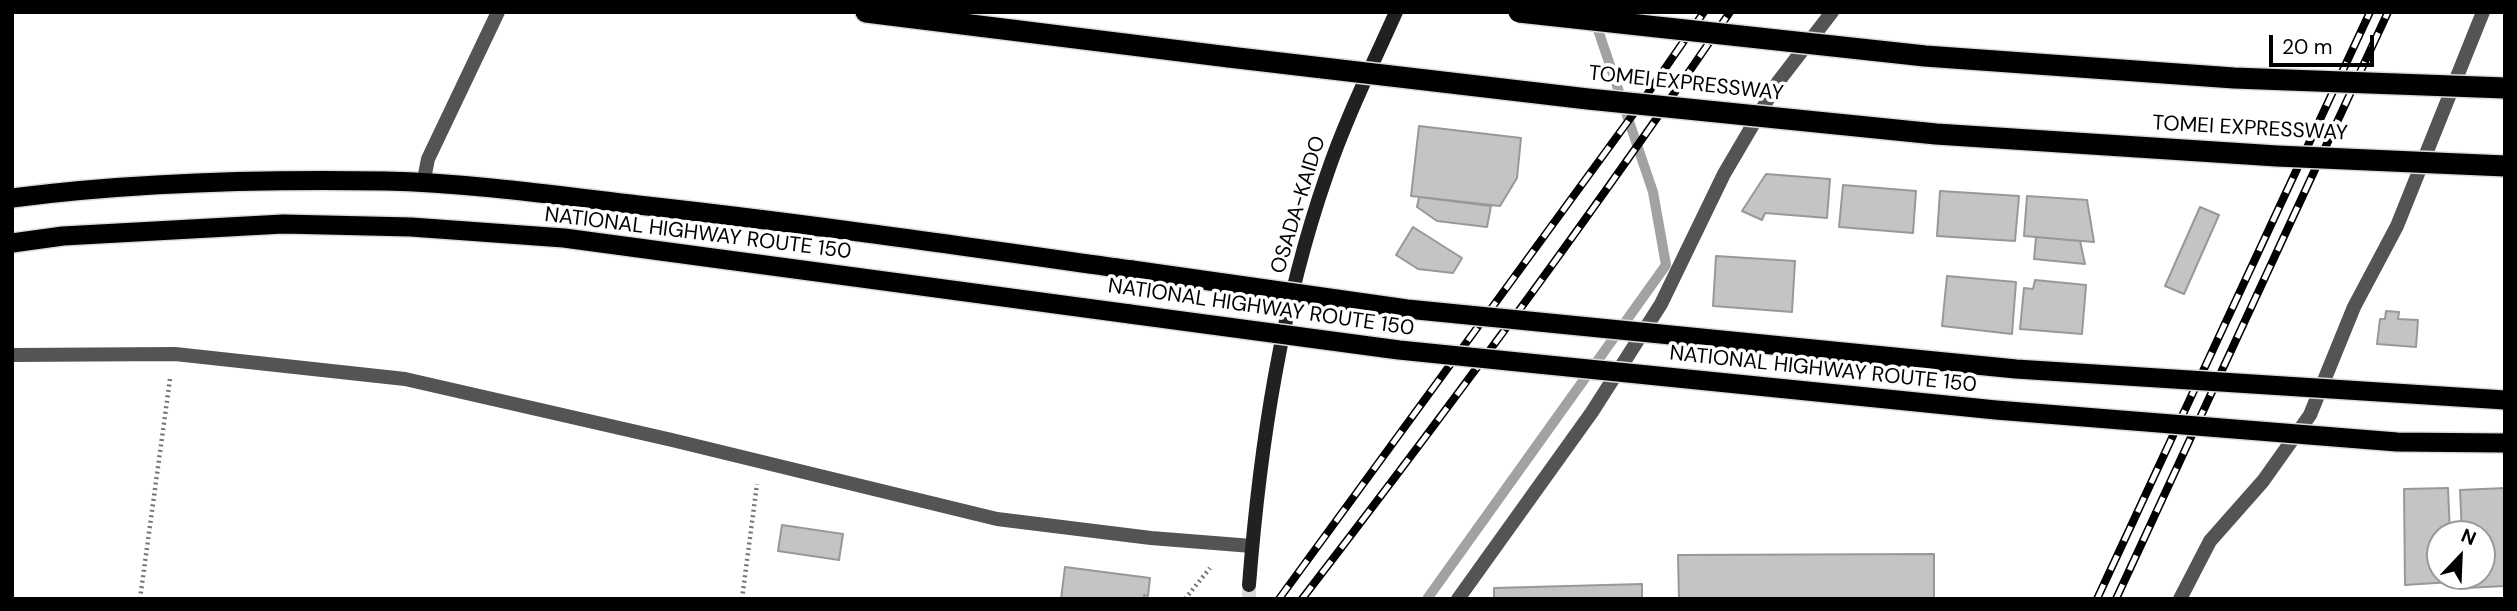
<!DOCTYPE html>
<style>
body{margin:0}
#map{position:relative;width:2517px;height:611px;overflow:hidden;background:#fff;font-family:"DM Sans",sans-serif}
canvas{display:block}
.frame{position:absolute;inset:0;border:14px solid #000;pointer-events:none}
.north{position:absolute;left:2426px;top:520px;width:70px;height:70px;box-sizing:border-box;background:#fff;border:2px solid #999;border-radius:50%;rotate:23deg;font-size:19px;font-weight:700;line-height:28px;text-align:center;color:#000}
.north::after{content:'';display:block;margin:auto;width:24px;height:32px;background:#000;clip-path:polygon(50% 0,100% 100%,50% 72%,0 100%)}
.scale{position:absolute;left:2269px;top:35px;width:105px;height:32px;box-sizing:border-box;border:4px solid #000;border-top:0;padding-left:9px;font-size:21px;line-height:24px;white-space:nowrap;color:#000;-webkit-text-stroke:5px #fff;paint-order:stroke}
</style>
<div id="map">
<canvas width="2517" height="611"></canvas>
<div class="frame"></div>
<div class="north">N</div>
<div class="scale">20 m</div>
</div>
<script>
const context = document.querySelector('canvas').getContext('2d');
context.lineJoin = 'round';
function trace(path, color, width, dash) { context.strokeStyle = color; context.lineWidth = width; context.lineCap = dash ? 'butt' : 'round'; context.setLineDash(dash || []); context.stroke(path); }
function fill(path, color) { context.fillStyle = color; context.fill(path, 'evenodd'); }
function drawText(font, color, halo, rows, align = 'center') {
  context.font = font + ' "DM Sans",sans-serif'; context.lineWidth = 7; context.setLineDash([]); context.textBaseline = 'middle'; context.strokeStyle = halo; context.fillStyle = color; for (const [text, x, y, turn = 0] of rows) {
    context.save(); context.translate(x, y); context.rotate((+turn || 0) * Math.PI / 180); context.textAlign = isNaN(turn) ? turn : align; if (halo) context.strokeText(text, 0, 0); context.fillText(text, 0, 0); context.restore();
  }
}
const stream = new Path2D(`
 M1427,599L1666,265L1653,192L1594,18`);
const building = new Path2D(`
 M1419,126L1521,138L1517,178L1500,206L1411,196Z
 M1766,174L1830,179L1827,218L1765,213L1762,220L1742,211Z
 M1843,185L1916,191L1913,233L1839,227Z
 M1940,191L2019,196L2015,241L1937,236Z
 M2027,196L2087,200L2094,242L2024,236Z
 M1419,197L1491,206L1487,227L1437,221L1417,207Z
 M2200,207L2219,215L2184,294L2165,286Z
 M1413,227L1462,258L1453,273L1418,269L1396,255Z
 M2036,237L2080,241L2085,264L2034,259Z
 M1716,256L1795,261L1792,312L1713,306Z
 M1947,276L2016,282L2012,334L1942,326Z
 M2035,280L2086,285L2082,334L2020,329L2024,288L2033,289Z
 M2386,311L2399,312L2398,319L2418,320L2416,347L2377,344L2380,319H2385Z
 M2448,488L2450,534H2440V576H2451V582L2405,585L2404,489Z
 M2505,488V586L2465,588L2464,576H2482V534H2462L2460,490Z
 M782,525L843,534L839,560L778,551Z
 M1934,554V599H1679L1678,555Z
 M1065,567L1150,578L1148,596L1144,595V599H1061Z
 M1642,584V599H1494V588Z`);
const secondaryTunnel = new Path2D(`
 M1249,599V585`);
const path = new Path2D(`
 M140,599L170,379
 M742,599L757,484
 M1185,599L1210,568`);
const service = new Path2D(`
 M423,184L428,159L498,12`);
const minor = new Path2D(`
 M12,355L175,354L405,379L672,440L997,519L1151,538L1252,546
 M1458,599L1592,412L1661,304L1724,174L1778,82L1832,12
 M2180,599L2210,541L2263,481L2310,415L2354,307L2397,226L2483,12`);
const secondary = new Path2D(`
 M1249,585C1260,445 1281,306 1327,174C1346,118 1372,66 1396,12`);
const trunk = new Path2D(`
 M12,198C135,182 261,179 385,181C470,183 554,195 638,205C803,223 967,247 1132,270
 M12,243L63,236L283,224L411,227L564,238L1130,314`);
const motorway = new Path2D(`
 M866,12L1229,57`);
const rail = new Path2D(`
 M1279,599L1637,109L1704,12
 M1302,599C1450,407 1594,212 1730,12
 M2097,599L2370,12
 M2116,599L2388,12`);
const trunkBridge = new Path2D(`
 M1132,270L1407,309L2016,369L2505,400
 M1130,314L1399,350L1996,410L2397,442L2505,443`);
const motorwayBridge = new Path2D(`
 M1519,12L1925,56L2234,78L2505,88
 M1229,57L1588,99L1936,134L2277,156L2505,166`);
const streetNames = [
 ["TOMEI EXPRESSWAY",1686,84,6],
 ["TOMEI EXPRESSWAY",2250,129,3],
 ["OSADA-KAIDO",1299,205,-73],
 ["NATIONAL HIGHWAY ROUTE 150",698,234,7],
 ["NATIONAL HIGHWAY ROUTE 150",1261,308,8],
 ["NATIONAL HIGHWAY ROUTE 150",1823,370,6]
];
trace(stream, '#a2a2a2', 10);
fill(building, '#c4c4c4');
trace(building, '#989898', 2);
trace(secondaryTunnel, '#d9d9d9', 14, [14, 7]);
trace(trunk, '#dbdbdb', 22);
trace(motorway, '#dbdbdb', 24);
trace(path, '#767676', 4.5, [2, 3.5]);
trace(service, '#545454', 14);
trace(minor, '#545454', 14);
trace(secondary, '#212121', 14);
trace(trunk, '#000', 19);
trace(motorway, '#000', 21);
trace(rail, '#000', 8);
trace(rail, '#fff', 5, [16]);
trace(trunkBridge, '#dbdbdb', 22, []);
trace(motorwayBridge, '#dbdbdb', 24, []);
trace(trunkBridge, '#000', 19);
trace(motorwayBridge, '#000', 21);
drawText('21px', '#000', '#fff', streetNames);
</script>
